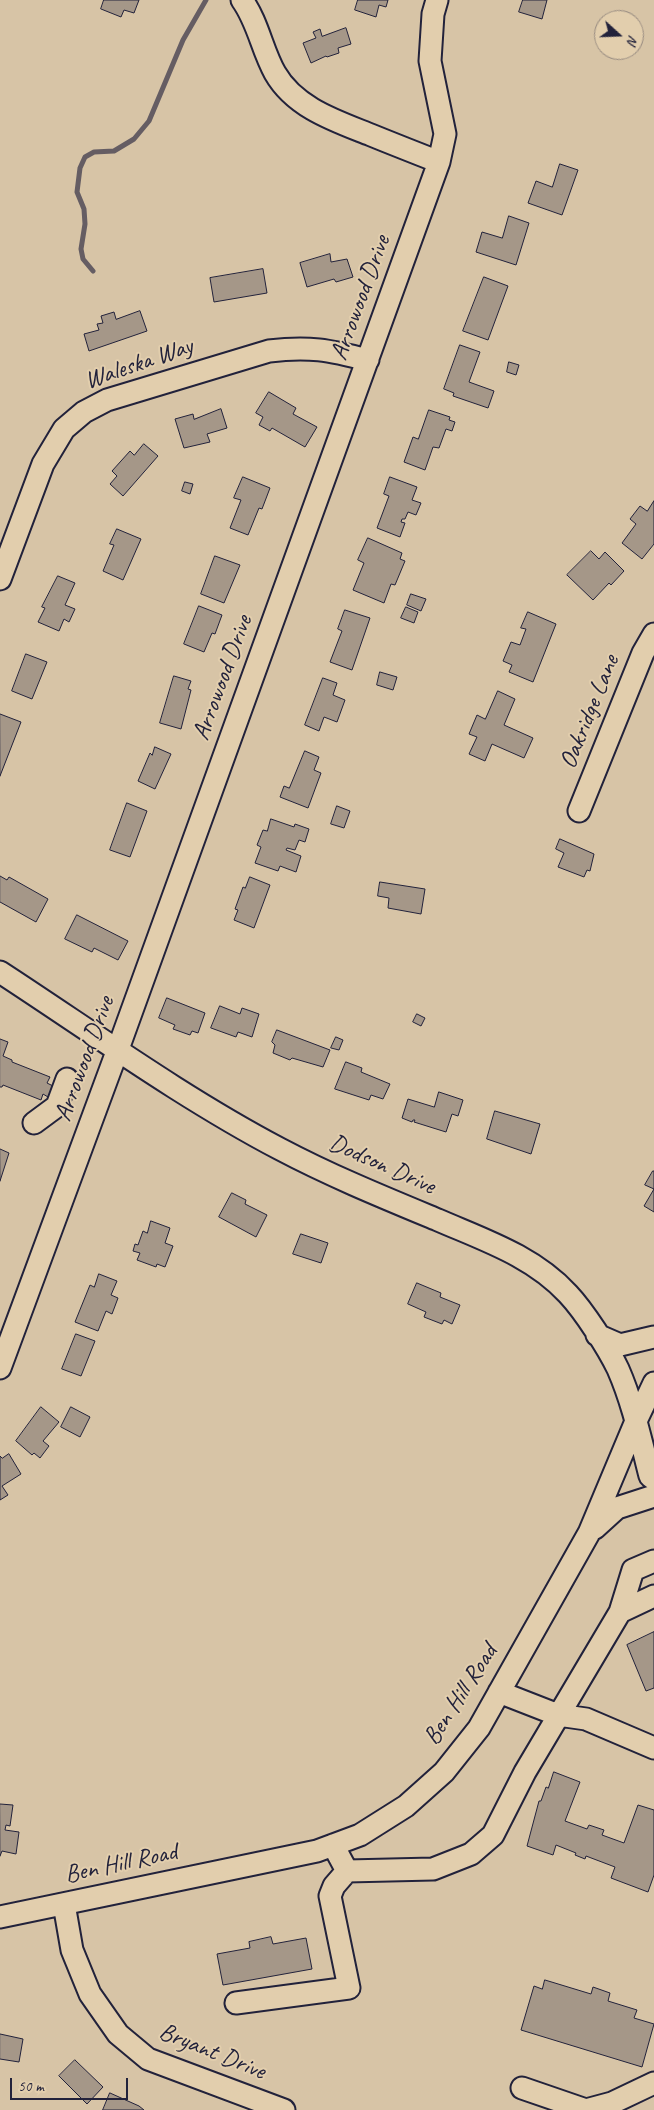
<!DOCTYPE html>
<style>
body{margin:0}
#map{position:relative;width:654px;height:2110px;overflow:hidden;background:#d7c4a6;font-family:Caveat,sans-serif}
canvas{display:block}
.north{position:absolute;left:594px;top:10px;width:50px;height:50px;box-sizing:border-box;background:#e2cead;border:1px solid #95897f;border-radius:50%;rotate:110deg;font-size:14px;font-weight:700;line-height:20px;text-align:center;color:#22223b}
.north::after{content:'';display:block;margin:auto;width:18px;height:22px;background:#22223b;clip-path:polygon(50% 0,100% 100%,50% 72%,0 100%)}
.scale{position:absolute;left:10px;top:2078px;width:118px;height:22px;box-sizing:border-box;border:2px solid #22223b;border-top:0;padding-left:6px;font-size:15px;line-height:18px;white-space:nowrap;color:#22223b;-webkit-text-stroke:4px #e2cead;paint-order:stroke}
</style>
<div id="map">
<canvas width="654" height="2110"></canvas>
<div class="north">N</div>
<div class="scale">50 m</div>
</div>
<script>
const context = document.querySelector('canvas').getContext('2d');
context.lineJoin = 'round';
function trace(path, color, width, dash) { context.strokeStyle = color; context.lineWidth = width; context.lineCap = dash ? 'butt' : 'round'; context.setLineDash(dash || []); context.stroke(path); }
function fill(path, color) { context.fillStyle = color; context.fill(path, 'evenodd'); }
function drawText(font, color, halo, rows, align = 'center') {
  context.font = font + ' Caveat,sans-serif'; context.lineWidth = 4; context.setLineDash([]); context.textBaseline = 'middle'; context.strokeStyle = halo; context.fillStyle = color; for (const [text, x, y, turn = 0] of rows) {
    context.save(); context.translate(x, y); context.rotate((+turn || 0) * Math.PI / 180); context.textAlign = isNaN(turn) ? turn : align; if (halo) context.strokeText(text, 0, 0); context.fillText(text, 0, 0); context.restore();
  }
}
const stream = new Path2D(`
 M93,271L83,259L81,249L85,224L84,209L77,192L80,168L85,157L94,152L114,151L134,139L149,121L183,40L206,0`);
const building = new Path2D(`
 M104,0H139L134,13L124,10L121,17L101,9Z
 M358,0H388L386,7L379,5L376,17L355,10Z
 M523,0H547L542,19L519,12Z
 M346,28L351,44L338,48L339,53L327,57L326,56L311,63L303,43L316,38L313,32L320,29L322,36Z
 M560,164L578,170L562,215L528,203L536,181L552,187Z
 M509,216L529,223L516,265L476,252L482,232L502,238Z
 M330,254L331,262L347,259L353,277L336,282L334,279L307,287L300,263Z
 M263,269L267,293L214,302L210,278Z
 M484,277L508,286L488,340L463,331Z
 M140,311L147,331L89,351L84,334L99,330L97,324L103,323L101,316L114,312L116,319Z
 M460,345L480,352L469,382L494,391L488,408L453,396L454,393L444,389Z
 M509,362L519,365L516,375L507,372Z
 M269,392L296,408L293,414L317,427L305,447L272,428L270,431L259,425L263,417L256,413Z
 M221,409L227,428L207,434L210,442L184,448L175,419L193,414L194,419Z
 M429,410L450,417L449,420L455,422L452,431L446,429L439,448L433,447L425,470L404,462L413,437L418,439Z
 M144,444L158,456L123,496L110,484L117,476L112,471L130,451L134,455Z
 M243,477L270,488L262,509L259,508L248,535L230,528L241,500L234,498Z
 M390,477L417,487L412,500L421,503L416,515L408,512L405,519H402L401,522L405,523L400,537L377,528L389,496L384,494Z
 M185,482L193,484L190,494L182,491Z
 M654,501V544L642,559L622,543L636,524L630,519L640,506L647,511Z
 M117,529L141,539L123,580L103,571L114,545L110,544Z
 M368,538L402,553L400,559L405,561L395,585L391,584L384,603L353,590L364,563L358,560Z
 M591,551L599,559L605,552L624,571L611,585L609,583L593,600L567,575Z
 M215,556L240,565L224,603L201,594Z
 M58,576L75,583L65,605L75,609L69,622L64,619L59,631L38,622L45,608L42,607Z
 M411,594L426,599L421,611L407,605Z
 M199,606L222,615L215,634L212,633L204,652L184,644Z
 M406,607L418,612L414,623L401,618Z
 M345,610L370,618L352,670L330,662L342,631L338,629Z
 M528,612L556,624L533,682L509,672L512,665L503,661L511,642L520,645L526,629L521,628Z
 M26,654L47,662L32,699L12,691Z
 M380,672L397,677L393,690L377,685Z
 M174,676L191,681L188,689L191,690L181,729L160,723Z
 M323,678L337,683L333,695L345,700L337,722L324,717L319,731L305,725Z
 M498,691L515,699L504,725L533,738L524,758L492,744L485,761L469,754L477,737L469,734L477,715L485,719Z
 M0,714L21,722L0,776Z
 M155,747L171,754L155,789L138,781L150,753L152,755Z
 M305,751L319,757L314,770L321,773L308,808L280,797L284,786L289,788Z
 M127,803L147,811L130,857L110,850Z
 M337,806L350,811L344,828L331,824Z
 M271,819L294,827L295,824L309,829L305,842L299,840L295,850L287,848L286,850L301,856L296,872L280,866L278,871L255,863L261,847L257,845L263,830L267,831Z
 M560,839L594,854L590,871L587,870L584,877L558,867L564,853L556,849Z
 M0,876L7,880L9,877L48,899L36,922L0,902Z
 M250,877L270,885L254,928L234,920L238,910L235,909L243,887L245,888Z
 M380,882L425,889L421,914L388,908L389,898L378,896Z
 M77,915L128,941L118,960L94,948L92,952L65,939Z
 M167,998L205,1013L198,1033L192,1031L190,1035L173,1029L175,1025L159,1018Z
 M220,1006L240,1014L242,1008L259,1014L252,1037L238,1032L236,1037L211,1028Z
 M417,1014L425,1018L421,1026L413,1022Z
 M277,1030L330,1050L323,1067L292,1058L290,1060L273,1053L275,1045L272,1042Z
 M336,1037L343,1040L339,1050L331,1048Z
 M0,1039L8,1042L3,1056L12,1060V1062L50,1077L47,1083L53,1086L48,1097L43,1094L41,1100L3,1085L2,1087H0Z
 M346,1062L362,1068L361,1072L390,1084L383,1099L371,1095L369,1100L335,1089Z
 M439,1092L463,1100L458,1116L452,1114L446,1132L414,1122L415,1120H413L412,1122L402,1118L408,1099L434,1107Z
 M495,1111L540,1124L531,1154L487,1139Z
 M0,1149L9,1153L0,1181Z
 M653,1171H654V1212L644,1206L654,1189L645,1185Z
 M232,1193L246,1200L245,1204L267,1215L256,1237L219,1217Z
 M151,1221L170,1228L165,1243L173,1246L165,1267L157,1264L156,1267L137,1260L140,1253L133,1251L135,1244L138,1245L143,1231L147,1233Z
 M301,1234L328,1243L321,1263L293,1254Z
 M99,1274L117,1281L111,1295L118,1298L112,1314L106,1311L98,1331L75,1322L90,1285L94,1287Z
 M417,1283L441,1293L440,1297L460,1305L452,1324L444,1320L442,1324L424,1317L426,1312L408,1304Z
 M76,1334L95,1341L81,1376L62,1369Z
 M41,1407L59,1422L43,1441L49,1446L40,1458L34,1453L32,1455L16,1441Z
 M71,1407L90,1417L80,1437L61,1427Z
 M9,1454L21,1474L2,1486L8,1495L0,1500V1456L2,1458Z
 M654,1632V1688L646,1691L627,1645Z
 M554,1772L580,1782L565,1821L587,1829L589,1825L604,1830L602,1835L624,1843L638,1805L654,1810V1875L648,1892L611,1878L615,1867L586,1856L585,1859L575,1855L576,1853L556,1845L553,1855L527,1846L539,1801H541L546,1787L548,1788Z
 M0,1804L13,1805L10,1826L6,1825L5,1830L19,1832L16,1854L2,1851L0,1856Z
 M271,1937L273,1944L306,1938L312,1969L223,1985L217,1954L250,1948L249,1942Z
 M545,1980L591,1994L593,1987L610,1993L608,2001L637,2010L634,2018L654,2024L642,2067L521,2030L534,1986L542,1989Z
 M0,2034L23,2039L19,2062L0,2059Z
 M75,2060L103,2087L87,2104L59,2076Z
 M110,2093L139,2106L144,2110H103Z`);
const minor = new Path2D(`
 M242,0C258,22 262,50 275,73C295,108 336,121 371,135C393,144 416,153 439,162
 M0,579L43,464L64,429L84,412L107,400L269,351C309,346 329,350 368,360
 M579,811L643,653L654,634
 M0,972C92,1032 183,1098 280,1149C331,1176 385,1198 438,1220C484,1240 533,1256 568,1294C584,1311 608,1348 618,1369C633,1403 641,1441 650,1476L654,1479
 M34,1123L57,1106L67,1079
 M597,1335L620,1345L654,1337
 M0,1368L118,1049L439,162L445,134L430,61L433,14L437,0
 M595,1528L617,1508L654,1496
 M620,1612L654,1596
 M499,1692L558,1715L586,1719L654,1748
 M333,1845L347,1871L433,1869L471,1854L493,1835L525,1772L620,1612L633,1570L654,1561
 M64,1904L72,1950L90,1994L118,2034L148,2059L284,2110
 M0,1917L317,1851L360,1835L406,1806L444,1772L479,1728L589,1533L636,1421L654,1383
 M236,2003L349,1988L330,1896L334,1886L347,1871
 M522,2088L586,2110L612,2103L654,2083`);
const streetNames = [
 ["Arrowood Drive",361,298,-70],
 ["Waleska Way",139,364,-19],
 ["Arrowood Drive",223,678,-70],
 ["Oakridge Lane",590,712,-68],
 ["Arrowood Drive",85,1059,-70],
 ["Dodson Drive",382,1165,24],
 ["Ben Hill Road",461,1695,-57],
 ["Ben Hill Road",121,1864,-12],
 ["Bryant Drive",212,2052,22]
];
trace(stream, '#655d63', 5);
fill(building, '#a59788');
trace(building, '#22223b', 1);
trace(minor, '#22223b', 25);
trace(minor, '#e2cead', 21);
drawText('25px', '#22223b', '#e2cead', streetNames);
</script>
